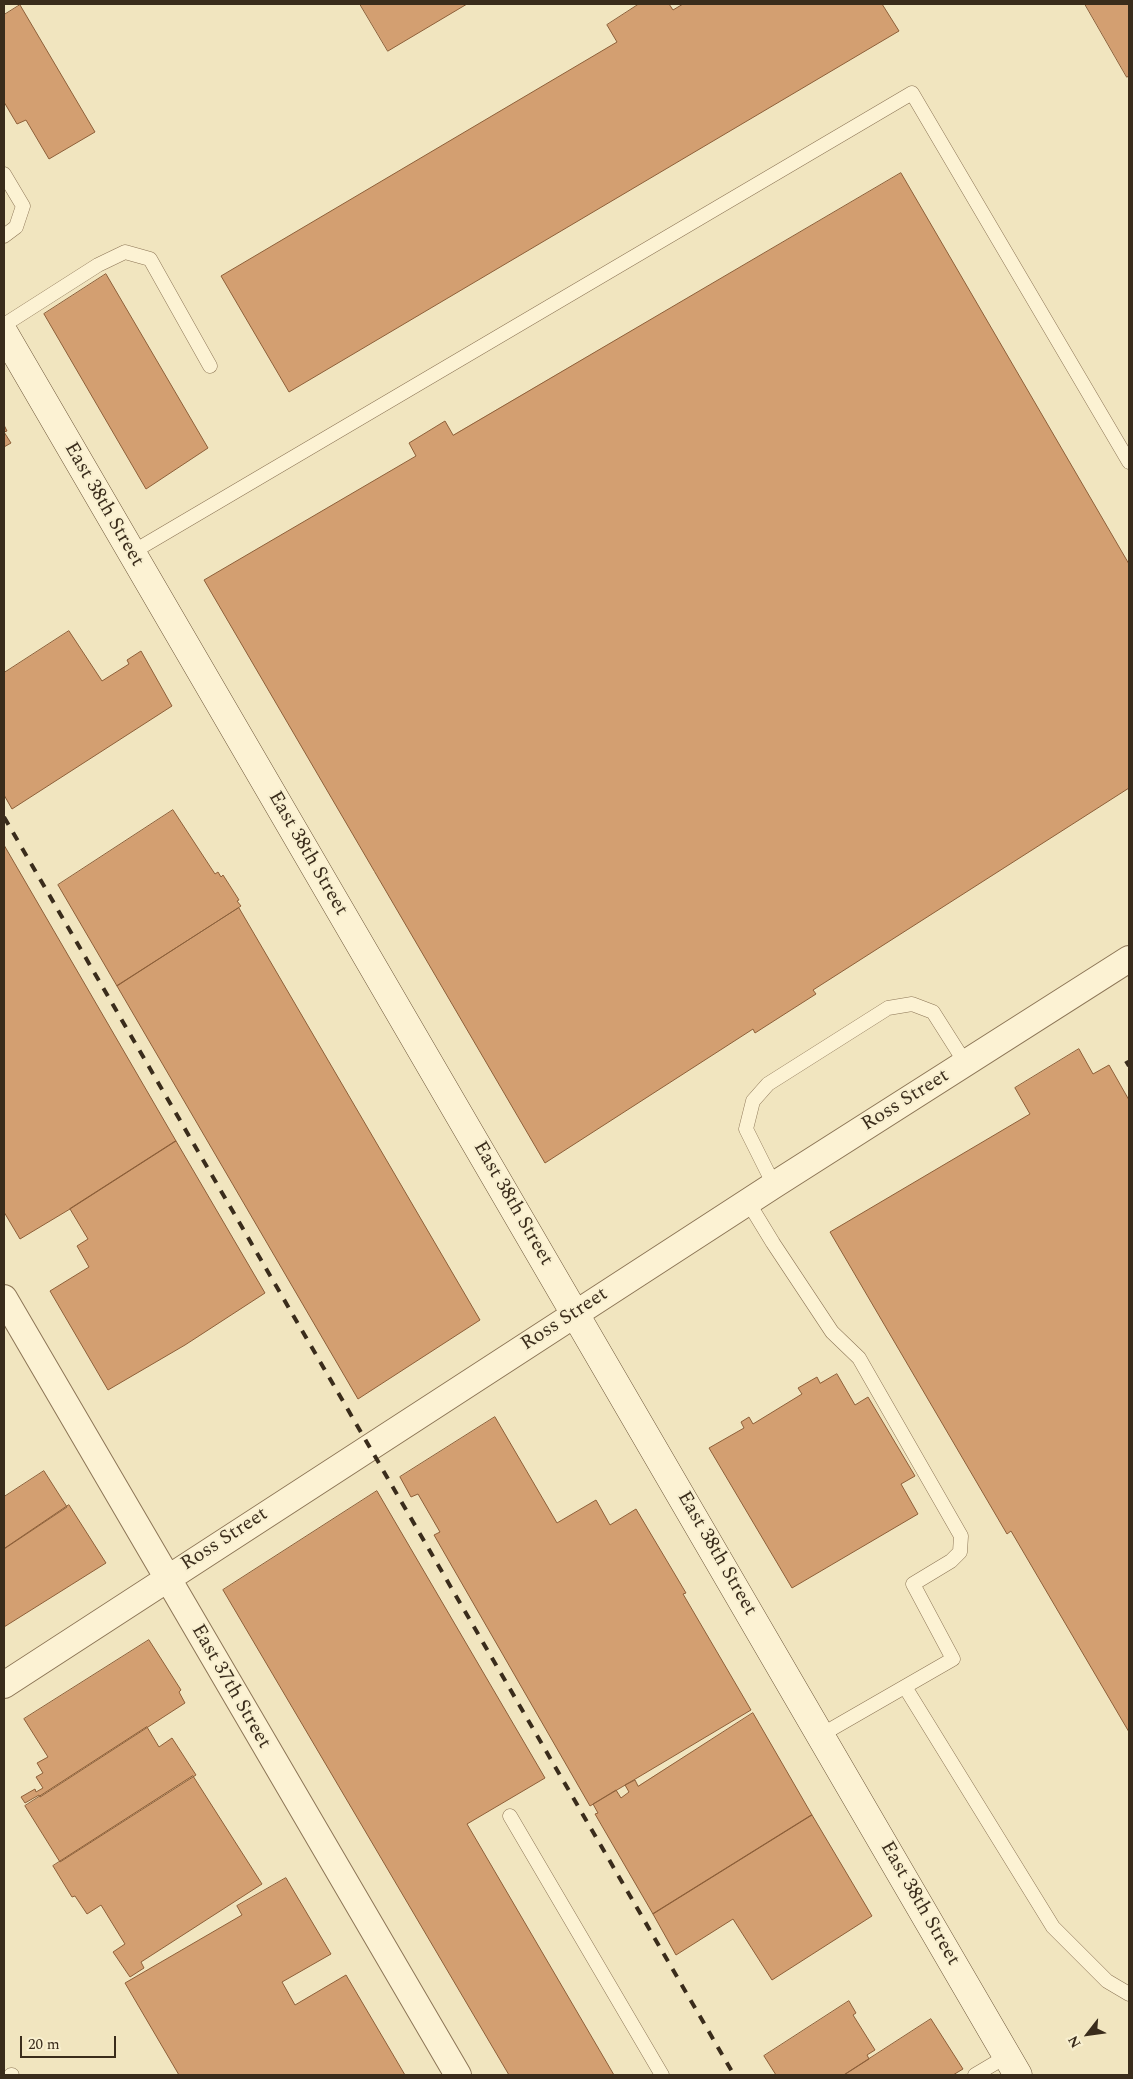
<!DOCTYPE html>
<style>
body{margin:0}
#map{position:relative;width:1133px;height:2079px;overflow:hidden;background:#f1e5bf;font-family:Spectral,serif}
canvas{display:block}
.frame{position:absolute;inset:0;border:5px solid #3a2c1b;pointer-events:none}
.north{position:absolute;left:1063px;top:2009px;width:50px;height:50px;-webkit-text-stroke:4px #f8efcf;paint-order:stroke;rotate:240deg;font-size:14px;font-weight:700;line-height:20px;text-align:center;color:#3a2c1b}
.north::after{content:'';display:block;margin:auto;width:18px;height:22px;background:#3a2c1b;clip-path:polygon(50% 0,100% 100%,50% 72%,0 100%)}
.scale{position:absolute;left:20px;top:2036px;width:96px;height:22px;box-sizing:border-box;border:2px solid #3a2c1b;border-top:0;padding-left:6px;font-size:15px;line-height:18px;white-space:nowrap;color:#3a2c1b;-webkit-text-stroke:4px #f8efcf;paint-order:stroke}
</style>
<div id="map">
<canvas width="1133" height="2079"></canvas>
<div class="frame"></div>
<div class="north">N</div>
<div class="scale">20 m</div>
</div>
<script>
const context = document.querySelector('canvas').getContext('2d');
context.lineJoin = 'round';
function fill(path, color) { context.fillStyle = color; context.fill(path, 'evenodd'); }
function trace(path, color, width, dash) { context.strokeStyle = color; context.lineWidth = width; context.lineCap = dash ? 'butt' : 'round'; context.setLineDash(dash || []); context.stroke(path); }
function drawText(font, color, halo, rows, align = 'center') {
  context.font = font + ' Spectral,serif'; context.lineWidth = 4; context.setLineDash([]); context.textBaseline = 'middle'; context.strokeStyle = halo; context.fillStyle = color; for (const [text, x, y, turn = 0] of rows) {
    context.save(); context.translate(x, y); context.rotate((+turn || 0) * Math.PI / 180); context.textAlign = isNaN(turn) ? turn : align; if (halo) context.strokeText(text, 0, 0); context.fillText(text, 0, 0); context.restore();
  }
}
const building = new Path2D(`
 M360,4H467L388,51Z
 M639,4H669L673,10L683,4H882L899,31L289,392L221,276L617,42L607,25Z
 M1085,4H1129V76L1127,77Z
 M20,5L95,132L49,159L26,120L17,124L4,102V15Z
 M901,173L1129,564V788L813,990L816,994L755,1033L753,1029L545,1163L204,580L416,456L409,443L445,421L453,435Z
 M106,274L208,448L146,489L44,314Z
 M4,425L7,431L4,432L11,443L4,447Z
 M69,631L102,681L129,664L127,660L141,651L172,706L12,809L4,795V673Z
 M173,810L215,874L218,872L221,877L223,875L239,900L237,901L241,906L117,986L58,885Z
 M4,845L176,1141L70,1209L20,1239L4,1212Z
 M239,908L480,1320L358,1399L117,986Z
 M1079,1049L1093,1074L1109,1065L1129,1100V1732L1011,1531L1007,1534L830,1232L1030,1114L1015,1088Z
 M176,1141L265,1293L185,1345L108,1390L50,1291L89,1267L77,1246L88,1239L70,1209Z
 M837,1374L855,1405L868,1397L915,1476L901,1484L918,1514L792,1588L709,1448L744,1428L741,1422L749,1417L753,1424L802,1394L798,1388L817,1377L820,1383Z
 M495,1417L557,1523L596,1500L610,1525L636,1509L686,1593L683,1594L751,1710L590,1806L434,1535L440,1532L418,1494L411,1497L400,1477Z
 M44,1471L67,1507L4,1549V1497Z
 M377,1491L545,1778L467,1824L614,2075H509L223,1590Z
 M69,1505L106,1563L4,1627V1549Z
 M149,1640L181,1690L179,1692L185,1703L40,1797L39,1795L25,1803L21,1797L35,1789L36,1792L43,1788L36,1777L43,1773L37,1763L48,1757L24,1719Z
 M753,1713L812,1815L653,1914L595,1814L598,1813L593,1804L616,1790L621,1798L629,1792L625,1785L635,1780L638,1786Z
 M147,1727L159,1747L172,1738L196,1775L60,1862L25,1806Z
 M193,1776L262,1884L141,1962L144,1968L130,1977L113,1952L125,1944L101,1905L87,1914L75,1896L72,1897L53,1866Z
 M812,1815L872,1916L772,1980L733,1919L676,1955L653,1914Z
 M286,1878L331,1954L282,1982L295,2005L346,1975L405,2075H179L125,1983L242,1915L237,1906Z
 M849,2001L856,2013L853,2015L875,2050L867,2055L869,2059L844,2075H776L764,2056Z
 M931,2019L963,2069L953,2075H844Z`);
const lane = new Path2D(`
 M4,174L23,206L16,227L4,236
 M4,325L98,265L125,252L150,259L210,366
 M131,553L912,93L1129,462
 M774,1185L746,1129L753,1101L768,1084L888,1008L912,1004L933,1012L966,1064
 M748,1202L773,1243L832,1332L859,1358L961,1536L960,1552L951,1561L913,1584L953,1659L821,1735
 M905,1687L1053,1927L1107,1981L1129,1994
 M510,1816L662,2075
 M11,2075H12
 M975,2075L1007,2056`);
const street = new Path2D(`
 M4,1298L458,2075
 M4,1685L774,1185L1129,959`);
const secondary = new Path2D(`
 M4,333L1018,2075`);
const rail = new Path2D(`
 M4,817L734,2075
 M1126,1061L1129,1066`);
const streetNames = [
 ["East 38th Street",103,505,60],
 ["East 38th Street",307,854,60],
 ["Ross Street",906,1101,-32],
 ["East 38th Street",512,1204,60],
 ["Ross Street",565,1320,-33],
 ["Ross Street",225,1540,-33],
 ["East 38th Street",716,1554,60],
 ["East 37th Street",230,1687,60],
 ["East 38th Street",919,1904,60]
];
fill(building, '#d39f71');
trace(building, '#8d5f39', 1);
trace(lane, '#8c7556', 15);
trace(street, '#8c7556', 28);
trace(secondary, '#6d5639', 29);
trace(lane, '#fcf2d3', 14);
trace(street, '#fcf2d3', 26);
trace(secondary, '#fcf2d3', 28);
trace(rail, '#3a2c1b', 4, [9, 9]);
drawText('20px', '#3a2c1b', '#f8efcf', streetNames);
</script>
